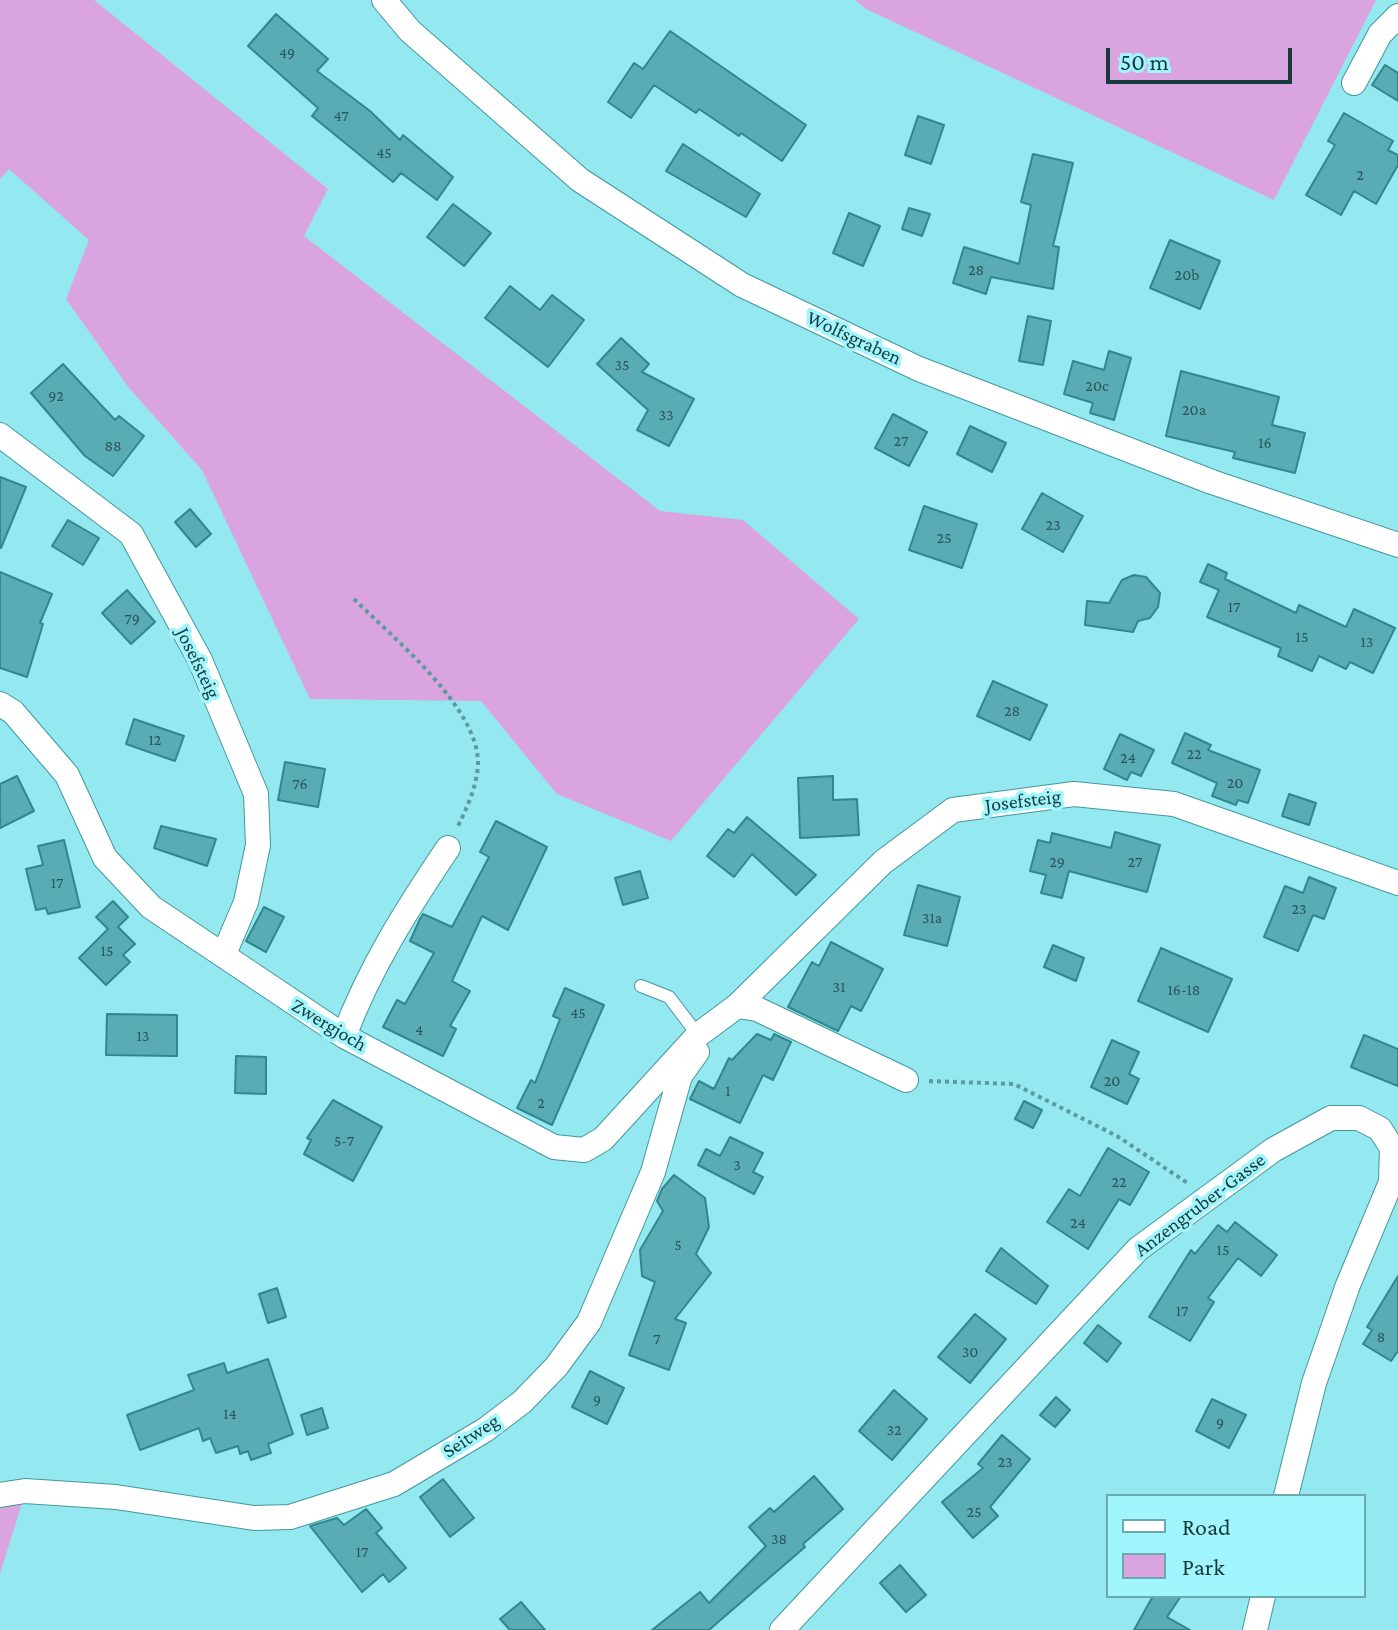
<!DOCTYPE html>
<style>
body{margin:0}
#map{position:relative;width:1398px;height:1630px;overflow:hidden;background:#94e8ef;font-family:"Crimson Pro",serif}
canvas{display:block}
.legend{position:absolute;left:1106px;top:1494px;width:260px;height:104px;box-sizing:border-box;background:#a1f5fd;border:2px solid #6aaab0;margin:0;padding:10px 14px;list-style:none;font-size:24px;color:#173a3d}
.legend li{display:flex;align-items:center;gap:16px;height:40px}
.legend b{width:40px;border:2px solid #6aaab0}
.scale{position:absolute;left:1106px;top:48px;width:186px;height:36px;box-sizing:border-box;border:4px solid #173a3d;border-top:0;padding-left:10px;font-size:24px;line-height:28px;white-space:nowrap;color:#173a3d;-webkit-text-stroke:6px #a1f5fd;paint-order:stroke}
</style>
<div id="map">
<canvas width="1398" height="1630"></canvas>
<ul class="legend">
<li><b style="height:10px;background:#fff"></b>Road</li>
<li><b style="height:22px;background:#daa4e0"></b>Park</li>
</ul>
<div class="scale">50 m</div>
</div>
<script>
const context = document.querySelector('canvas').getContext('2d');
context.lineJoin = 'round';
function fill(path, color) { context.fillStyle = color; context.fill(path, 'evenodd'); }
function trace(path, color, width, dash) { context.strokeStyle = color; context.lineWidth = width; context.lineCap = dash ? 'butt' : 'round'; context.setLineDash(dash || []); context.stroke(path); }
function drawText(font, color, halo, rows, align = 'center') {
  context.font = font + ' "Crimson Pro",serif'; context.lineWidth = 7; context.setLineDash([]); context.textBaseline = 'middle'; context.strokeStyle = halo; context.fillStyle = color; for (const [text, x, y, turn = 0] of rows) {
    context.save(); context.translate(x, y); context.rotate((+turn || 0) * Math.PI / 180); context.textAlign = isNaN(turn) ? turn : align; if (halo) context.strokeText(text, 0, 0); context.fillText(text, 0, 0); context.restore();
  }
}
const green = new Path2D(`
 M0,0H94L328,189L304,236L660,511L743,520L859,619L671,841L557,794L481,701L310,699L202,470L129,388L66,299L89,240L9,169L0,179Z
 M855,0H1376L1274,200L866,9Z
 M26,1490L0,1574V1494Z`);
const building = new Path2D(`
 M276,14L328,59L317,71L370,111L400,140L403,135L453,177L437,200L401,173L393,182L312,116L318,108L248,46Z
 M670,31L806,125L782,161L741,133L739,136L699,109L696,113L654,85L631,118L608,102L634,63L643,69Z
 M1385,65L1398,73V101L1372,85Z
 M1344,113L1393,141L1388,150L1398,155V165L1376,204L1354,191L1341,215L1306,195L1335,145L1328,141Z
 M918,116L944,125L931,164L905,155Z
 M683,144L760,194L746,217L666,171Z
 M1033,154L1073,163L1053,246L1059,247L1053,289L991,277L986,294L953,283L964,247L1019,264L1031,205L1021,202Z
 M453,204L491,233L464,266L427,237Z
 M909,208L930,214L922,236L902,229Z
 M849,213L880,226L863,266L833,253Z
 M1170,240L1220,261L1200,309L1150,288Z
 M510,286L540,310L552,295L584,320L548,367L485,318Z
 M1028,316L1051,321L1043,365L1019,361Z
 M621,338L649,364L642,372L694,399L669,446L637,430L648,410L597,364Z
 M1109,351L1131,358L1114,420L1090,413L1093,403L1064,394L1073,361L1104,370Z
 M63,364L115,420L119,416L144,436L113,476L85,456L31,393Z
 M1181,371L1279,397L1272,425L1305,433L1295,473L1233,458L1235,452L1166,436Z
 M893,414L927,432L909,466L875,448Z
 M970,426L1006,443L992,472L957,454Z
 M0,477L26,487L1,548L0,547Z
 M1042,493L1083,516L1063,552L1022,529Z
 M924,506L977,524L962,568L909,550Z
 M190,509L211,534L196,547L175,522Z
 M68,520L99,538L83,565L52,546Z
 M1208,564L1227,573L1225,579L1296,613L1299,605L1346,627L1354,609L1395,628L1373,673L1350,662L1346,669L1319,656L1312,671L1278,656L1281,648L1207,617L1219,590L1200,582Z
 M0,572L52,594L40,623L43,624L27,677L0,668Z
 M1134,575L1146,577L1160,593L1158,607L1150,618L1138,621L1133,632L1085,625L1087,601L1109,603L1122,580Z
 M127,590L155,622L131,644L102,613Z
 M993,681L1047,705L1030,740L977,716Z
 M134,719L184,736L175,761L126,744Z
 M1185,733L1211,745L1208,750L1260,770L1248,803L1238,800L1236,805L1212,796L1217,783L1172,763Z
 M1120,734L1154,750L1141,776L1131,772L1127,780L1104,769Z
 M285,762L325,769L318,807L278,800Z
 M17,776L34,811L0,828V784Z
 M833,776V800L857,799L859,835L800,838L798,778Z
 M1289,794L1316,803L1309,825L1282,816Z
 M747,817L816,875L796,895L752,854L734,877L707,856L728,829L734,833Z
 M496,821L547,847L508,930L482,916L452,981L470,991L450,1026L456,1029L443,1056L383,1027L397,1000L405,1004L434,953L410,941L420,919L423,914L452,927L489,857L480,852Z
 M161,826L216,839L207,866L154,848Z
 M1115,832L1160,845L1147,892L1069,871L1062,898L1041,893L1046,875L1030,871L1038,840L1050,843L1052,833L1111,848Z
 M64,840L80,907L48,914L46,908L36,910L26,869L43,865L38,846Z
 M640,871L648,898L623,905L615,878Z
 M1309,877L1336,888L1324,919L1313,915L1298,951L1264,937L1285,886L1303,893Z
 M918,885L960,897L947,946L904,935Z
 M113,901L128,917L118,927L135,944L123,955L130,962L106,985L79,958L108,929L96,917Z
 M264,907L284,917L266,952L246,941Z
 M831,942L883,969L861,1011L851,1006L838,1031L788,1007L812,962L819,966Z
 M1053,945L1084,958L1076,981L1044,967Z
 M1161,948L1232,979L1208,1032L1138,1001Z
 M565,988L604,1005L552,1125L517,1108L531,1080L535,1083L560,1019L553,1016Z
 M107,1014L177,1015V1056L106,1055Z
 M757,1034L771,1040L774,1034L791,1042L773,1080L763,1075L740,1123L690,1099L699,1081L714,1089L729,1058L732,1060Z
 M1364,1035L1398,1049V1086L1351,1067Z
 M1112,1040L1139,1052L1129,1074L1139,1079L1127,1104L1091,1087Z
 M236,1056L266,1057V1094L235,1093Z
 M333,1100L382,1127L353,1181L304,1154L311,1140L307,1138Z
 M1024,1101L1042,1110L1033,1128L1015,1119Z
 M730,1137L763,1153L753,1172L763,1177L754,1194L698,1165L706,1149L720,1156Z
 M1108,1148L1149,1172L1130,1205L1119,1199L1088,1249L1047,1222L1069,1189L1080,1196Z
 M674,1175L705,1198L709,1227L696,1254L711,1273L675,1319L686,1323L669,1370L629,1355L655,1282L642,1276L640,1250L663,1211L657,1201L662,1189Z
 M1235,1222L1277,1255L1261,1276L1238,1258L1208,1298L1214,1302L1190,1341L1149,1317L1191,1250L1195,1254L1218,1225L1227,1232Z
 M1001,1248L1048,1286L1036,1304L986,1271Z
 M1398,1276V1351L1391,1361L1363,1344L1372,1330L1367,1327Z
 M277,1288L286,1317L268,1323L259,1294Z
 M975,1314L1006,1339L970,1383L938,1357Z
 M1098,1325L1121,1343L1107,1362L1084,1343Z
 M268,1359L293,1434L268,1444L271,1453L251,1460L248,1451L240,1454L238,1446L216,1453L210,1438L203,1441L199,1428L140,1450L127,1415L194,1390L188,1375L224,1363L227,1373Z
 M590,1371L624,1388L607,1424L572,1407Z
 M894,1390L927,1419L892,1460L859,1431Z
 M1056,1397L1070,1410L1055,1427L1040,1415Z
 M1212,1399L1246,1415L1229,1448L1196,1431Z
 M322,1408L328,1428L307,1435L301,1415Z
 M1002,1435L1030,1459L990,1507L998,1516L973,1538L942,1502L983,1468L978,1464Z
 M814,1476L843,1509L803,1544L805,1547L709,1630H652L700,1592L709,1603L766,1546L749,1527L770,1508L774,1512Z
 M443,1479L474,1518L450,1537L420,1497Z
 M366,1509L382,1528L376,1533L406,1568L389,1582L383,1574L362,1592L310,1526L337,1518L344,1525Z
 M900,1565L926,1595L906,1612L880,1583Z
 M1153,1596H1181L1167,1617L1190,1630H1134Z
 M521,1602L545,1630H510L500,1619Z`);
const path = new Path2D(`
 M354,599C391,636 479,707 478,764C477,786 467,808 457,828
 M929,1081L1014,1084L1117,1136L1189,1184`);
const lane = new Path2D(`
 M641,986L669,997L698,1035`);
const street = new Path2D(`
 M384,0L410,31L580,180L742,285L919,369L1212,482L1398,545
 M1354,83L1380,34L1398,16
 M0,435L131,534L200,660L256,794L258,845L246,902L224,954
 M0,704L13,712L67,775L105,858L151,907L344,1036L554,1147L584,1150L603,1139L698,1035L737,1006L883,862L953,810L1074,794L1174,804L1398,883
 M737,1006L757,1009L906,1080
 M344,1036C370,967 407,909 448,848
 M0,1495L25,1491L116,1497L254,1518L290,1517L394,1484L485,1430L522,1402L556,1367L589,1322L653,1172L680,1076L697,1052
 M782,1630L1138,1249L1273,1150L1331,1118H1359L1380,1129L1392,1148L1391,1182L1348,1285L1314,1383L1286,1496
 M1255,1630L1263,1596`);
const numberNames = [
 ["49",287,53],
 ["47",341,116],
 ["45",384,153],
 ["2",1360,175],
 ["28",976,270],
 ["20b",1187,275],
 ["35",622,365],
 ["20c",1097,386],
 ["92",56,396],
 ["20a",1194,410],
 ["33",666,415],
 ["27",901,441],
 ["16",1265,443],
 ["88",113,446],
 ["23",1053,525],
 ["25",944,538],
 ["17",1234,607],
 ["79",132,619],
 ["15",1302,637],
 ["13",1367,642],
 ["28",1012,711],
 ["12",155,740],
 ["22",1194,754],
 ["24",1128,758],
 ["20",1235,783],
 ["76",300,784],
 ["29",1057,862],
 ["27",1135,862],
 ["17",57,883],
 ["23",1299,909],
 ["31a",932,918],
 ["15",107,951],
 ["31",839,987],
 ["16-18",1184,990],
 ["45",578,1013],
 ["4",419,1030],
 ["13",143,1036],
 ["20",1112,1081],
 ["1",728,1091],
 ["2",541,1103],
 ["5-7",344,1141],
 ["3",737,1165],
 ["22",1119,1182],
 ["24",1078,1223],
 ["5",678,1245],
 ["15",1223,1250],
 ["17",1182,1311],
 ["8",1381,1337],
 ["7",657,1339],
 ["30",970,1352],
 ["9",597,1400],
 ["14",230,1414],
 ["9",1220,1423],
 ["32",894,1430],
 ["23",1005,1462],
 ["25",974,1512],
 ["38",779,1539],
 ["17",362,1552]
];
const streetNames = [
 ["Wolfsgraben",854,338,25],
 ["Josefsteig",198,663,64],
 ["Josefsteig",1023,801,-7],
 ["Zwergjoch",329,1025,31],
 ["Anzengruber-Gasse",1200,1205,-37],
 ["Seitweg",471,1436,-33]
];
fill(green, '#daa4e0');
fill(building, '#59acb4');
trace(building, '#31878f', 2);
trace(lane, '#43979f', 14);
trace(street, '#43979f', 26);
trace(path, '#5c9a9f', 4, [4, 4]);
trace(lane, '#fff', 12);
trace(street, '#fff', 24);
drawText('16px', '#28565b', null, numberNames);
drawText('20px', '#173a3d', '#a1f5fd', streetNames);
</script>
